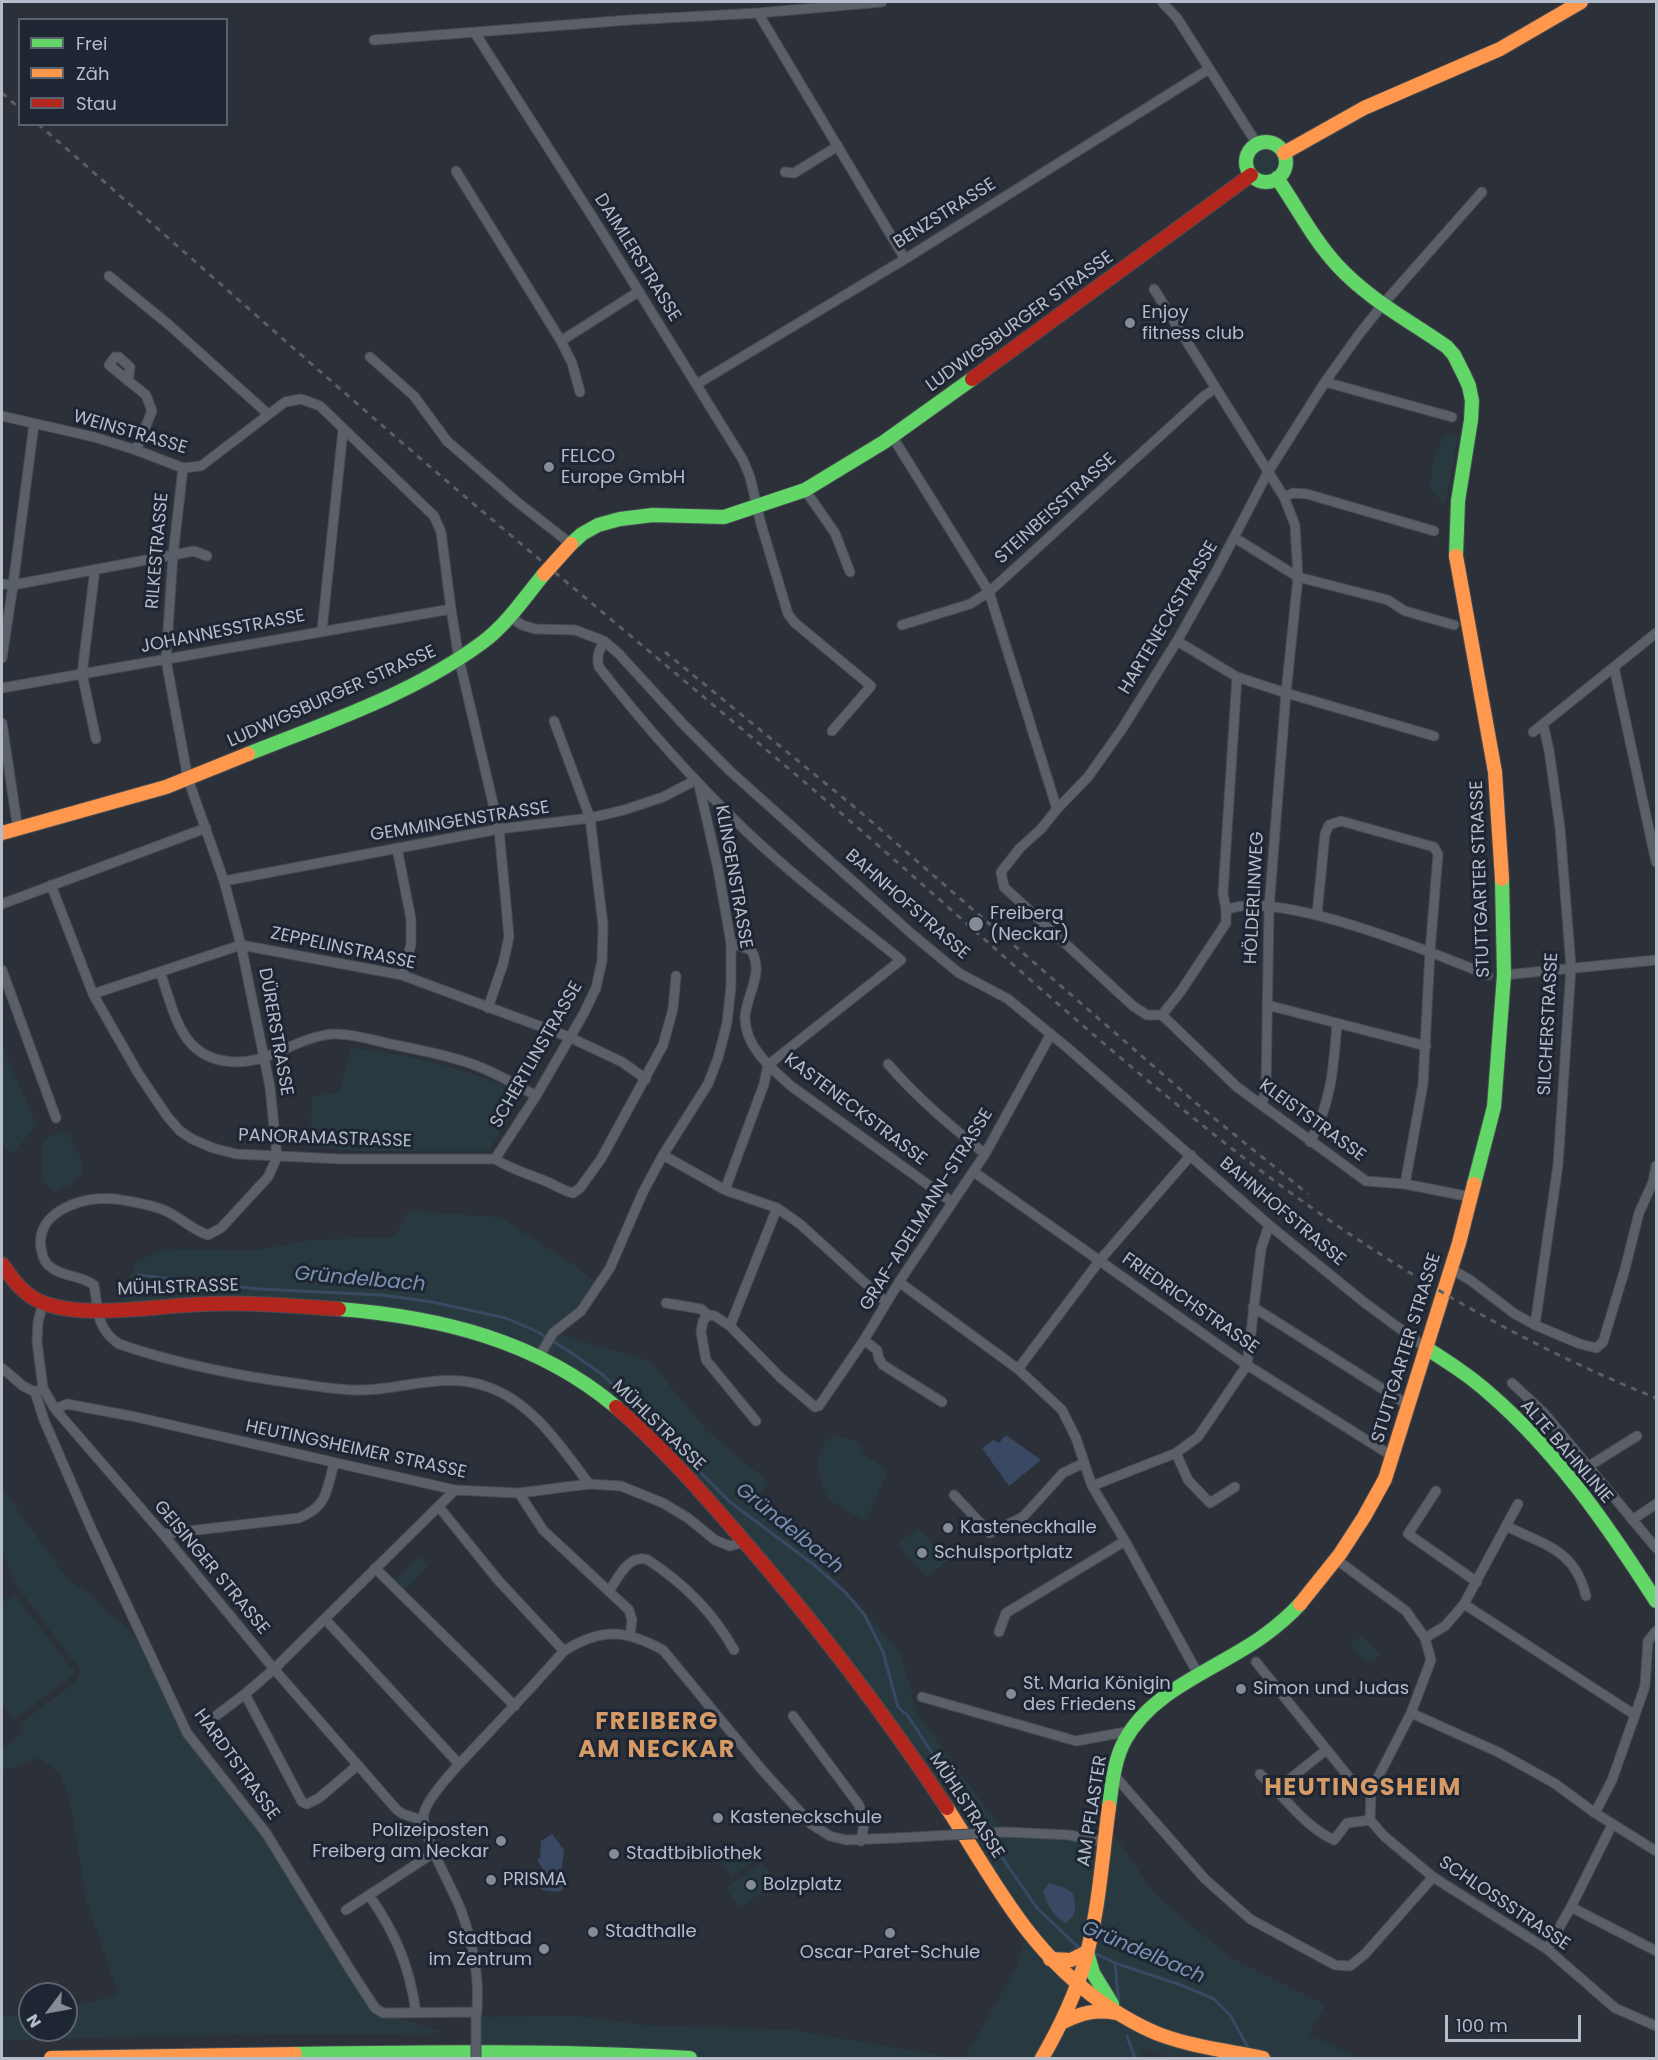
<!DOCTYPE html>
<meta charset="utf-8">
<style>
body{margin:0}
#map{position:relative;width:1658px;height:2060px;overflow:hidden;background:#2b3039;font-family:Poppins,sans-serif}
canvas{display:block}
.frame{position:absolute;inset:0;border:3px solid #b5bcca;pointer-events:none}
.legend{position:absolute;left:18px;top:18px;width:210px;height:108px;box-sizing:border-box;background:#1e2634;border:2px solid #5a6270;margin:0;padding:8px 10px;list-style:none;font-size:18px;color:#b5bcca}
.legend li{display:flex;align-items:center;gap:12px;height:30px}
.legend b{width:30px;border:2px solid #5a6270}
.north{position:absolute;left:18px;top:1982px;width:60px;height:60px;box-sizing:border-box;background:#1e2634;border:2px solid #5a6270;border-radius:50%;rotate:238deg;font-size:16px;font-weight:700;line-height:24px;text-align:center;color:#b5bcca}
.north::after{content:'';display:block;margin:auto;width:21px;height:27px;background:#858b97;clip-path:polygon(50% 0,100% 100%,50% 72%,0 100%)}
.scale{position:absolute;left:1445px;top:2015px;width:136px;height:27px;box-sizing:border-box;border:3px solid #b5bcca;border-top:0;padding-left:8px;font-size:18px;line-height:21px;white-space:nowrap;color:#b5bcca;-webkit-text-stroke:4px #1e2634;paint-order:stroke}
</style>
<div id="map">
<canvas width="1658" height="2060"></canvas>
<div class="frame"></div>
<ul class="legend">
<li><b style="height:8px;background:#63d668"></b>Frei</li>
<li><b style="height:8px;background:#ff974d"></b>Zäh</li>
<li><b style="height:8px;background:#b3261e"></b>Stau</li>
</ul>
<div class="north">N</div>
<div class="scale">100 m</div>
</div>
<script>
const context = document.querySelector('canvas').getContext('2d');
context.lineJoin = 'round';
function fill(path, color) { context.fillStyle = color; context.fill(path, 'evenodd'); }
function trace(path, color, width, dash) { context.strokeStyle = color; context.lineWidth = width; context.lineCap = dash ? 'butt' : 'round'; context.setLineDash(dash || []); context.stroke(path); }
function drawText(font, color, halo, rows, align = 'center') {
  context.font = font + ' Poppins,sans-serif'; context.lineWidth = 6; context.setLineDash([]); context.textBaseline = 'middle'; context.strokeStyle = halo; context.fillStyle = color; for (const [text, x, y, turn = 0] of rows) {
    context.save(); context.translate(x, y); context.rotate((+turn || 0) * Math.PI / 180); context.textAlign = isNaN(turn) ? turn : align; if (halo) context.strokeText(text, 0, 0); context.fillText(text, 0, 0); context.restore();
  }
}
const green = new Path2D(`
 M1252 162a15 15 0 1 1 30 0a15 15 0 1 1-30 0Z
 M1445,434L1458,435L1445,505L1430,489L1433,461Z
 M2,1045L37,1126L11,1154L2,1144Z
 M352,1048C410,1055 470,1068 523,1095L488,1151H357L310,1147L312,1096L338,1093Z
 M60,1131L69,1135L81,1158L83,1171L74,1183L55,1193L43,1182L41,1160L44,1140Z
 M408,1211L500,1217L574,1265L600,1285L554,1333L650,1361L707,1431L769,1482L752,1506L813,1554L901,1653L917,1713L991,1815L1006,1831L1105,1842L1112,1831L1155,1894L1228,1956L1326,2005L1309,2034L1359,2058H1173L1139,2048L1144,2058H965L1016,1968L1024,1942L1034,1944L1013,1914L984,1850L920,1767L697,1487L572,1374L448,1324L230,1303L121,1301L136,1262L164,1249L259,1250L311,1240L395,1237ZM1087,1953L1118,2013L1063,2021L1077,1984L1052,1959Z
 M834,1435L858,1442L864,1454L888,1471L866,1521C856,1515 836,1506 829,1498C815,1482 813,1445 834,1435Z
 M2,1488L68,1580L91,1594L105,1611L120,1621L151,1655L187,1733L266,1833L351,1971L383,2013L446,2033L142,2036L2,2041V2016L30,2014V2030H66V2009L118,1994L85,1896L72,1809L61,1775L39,1757L15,1767L2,1770V1748L20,1735L21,1723L77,1681L80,1669L19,1589L2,1553Z
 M918,1527L947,1561L927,1578L898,1545Z
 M419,1557L428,1566L404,1590L395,1580Z
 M14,1594L75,1673L14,1720L2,1704V1604Z
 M1361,1635L1380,1655L1373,1661H1365L1350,1645Z
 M748,1843L758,1859L732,1877L721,1862Z
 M762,1862L776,1882L740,1908L726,1888Z
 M576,2016L645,2025L791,2030L955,2058H477L476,2017Z`);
const water = new Path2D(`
 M1006,1435L1041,1460L1009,1486L982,1448L994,1440L999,1443Z
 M552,1834L564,1850L561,1872L558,1874L566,1886L559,1892L542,1890L534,1879L544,1871L537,1860L540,1858L541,1841Z
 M1049,1883L1065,1888L1073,1893C1076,1905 1078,1915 1065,1923C1052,1914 1048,1906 1043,1892Z`);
const stream = new Path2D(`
 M139,1275L259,1289L381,1295L432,1302L506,1318L538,1332L570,1352L603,1375L730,1502L813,1564L845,1592L864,1614L883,1652L898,1707L908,1716L983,1831
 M987,1836L1037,1908L1077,1946L1083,1949
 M1092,1952L1115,1963L1181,1985L1214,1999L1230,2015L1250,2051
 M1115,1963L1119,2006
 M1127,2036L1135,2058`);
const street = new Path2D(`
 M1162,2L1177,18L1257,144
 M758,13L905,259
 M475,33L602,232L743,460L750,477L761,524L788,614L794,622L871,686L832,731
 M374,40L629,20L758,13L882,2
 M456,171L561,341L572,363L580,392
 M785,172L794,173L838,146
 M109,276L168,324L268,414
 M1154,289L1284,497L1295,525L1298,577L1286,693L1269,908L1266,1088L1262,1105
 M561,341L638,292
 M370,357L414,396L447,441L516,501L571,544
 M128,381L130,367L119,357H115L109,365L146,395L152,411L136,450
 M1325,382L1452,417
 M697,384L905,259L1209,69
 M2,416L94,437L136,450L183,468L201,466L285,402L301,399L320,406L434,516L441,532L451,609L459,659L499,829L509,937L503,964L488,1008
 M892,436L989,592L1057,809
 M183,468L173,555L166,660L188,779L224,881L241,945L270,1087L277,1157
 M805,490L835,533L850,572
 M1284,497L1293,493L1307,494L1434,531
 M1235,538L1298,577L1388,600L1405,611L1454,625
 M95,569L82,674L96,739
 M2,584L13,585L194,551L207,556
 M509,616L522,625L535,629L575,630L604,641L619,654L684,725L730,771L913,935L959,973L1008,999L1070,1050L1269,1225L1365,1303L1426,1348
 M902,625L970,604L989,592L1204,396L1216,388
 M322,630L343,430
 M604,641C599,651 596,657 599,667C644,725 693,780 746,831C794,877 849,918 901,960L768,1065L764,1084L725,1190
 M1177,641L1237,677L1286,693L1434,736
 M2,658L13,585L34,424
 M1614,667L1656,862
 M2,688L451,609
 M2,723L18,830
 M1533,732L1656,633
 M397,848L411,919V945L402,975
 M224,881L499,829L590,818L624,810L663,797L696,780
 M51,885L93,994L110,1024L138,1073L167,1116L180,1131L192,1139L213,1148L236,1154L341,1159H495C512,1170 532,1175 550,1183C558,1187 564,1191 573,1193L580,1188L601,1159L663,1045L673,1009L676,976
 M2,904L206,828
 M1226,910C1276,888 1436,954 1488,975
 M1317,914L1325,834L1329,825L1341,821L1434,847L1438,854L1430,952L1423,1084L1405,1184
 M731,943L751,950C765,974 746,994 745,1018C745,1047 772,1069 791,1086L952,1202
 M2,970L56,1118
 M160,972C168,993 174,1022 188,1040C209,1067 247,1066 276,1053C294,1045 316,1034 336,1034C354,1034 373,1040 390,1044C415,1049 442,1054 466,1062C491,1070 513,1083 536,1096
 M1504,975L1656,960
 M93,994L241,945L402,975L569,1037L622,1062L646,1079
 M1267,1005L1426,1046
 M1162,1015H1147L1133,1006L1004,887L1001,872L1020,848L1041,829L1057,809L1088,777L1122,729L1177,641L1217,570L1268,472L1325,382L1360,333L1384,303L1482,192
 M1162,1015L1237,1087L1366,1181L1405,1184L1471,1197
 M1162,1015L1181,991L1226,923V910L1223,893L1237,677
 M888,1064C917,1098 951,1126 985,1154
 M1310,1142C1331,1105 1334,1065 1337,1023
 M663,1155L725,1190L777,1208L800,1224L886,1302
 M277,1157L268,1177L221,1228L208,1235C193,1230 182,1219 168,1212C156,1206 129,1201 115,1199C85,1195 35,1211 41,1248C42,1256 45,1264 52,1268C63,1277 81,1275 94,1285C99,1311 95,1327 119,1344C177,1364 239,1376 300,1384C321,1387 343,1391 364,1390C404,1389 445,1372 485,1386C531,1400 562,1448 589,1484
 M495,1159L536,1096L584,1013L596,988L602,961L603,925L590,818L554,721
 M974,1172L1247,1365L1392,1456
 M1451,1269L1470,1280L1515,1314L1535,1325L1580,1344L1596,1348L1603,1342L1625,1269L1639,1213L1653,1182L1656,1166
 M899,1282L1018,1369L1062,1410L1076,1438L1092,1486L1125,1541L1198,1674
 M43,1303L38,1322L37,1342L43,1388L55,1409L163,1534L274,1669L397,1810L403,1814L422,1820
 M666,1303L701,1309L708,1315L715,1316L730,1326L780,1377L815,1407L819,1406L864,1340L899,1282L985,1154L1051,1034
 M1253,1307L1408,1405
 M708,1315L703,1321L701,1332L706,1360L756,1421
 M1535,1325L1558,1165L1571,967L1560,828L1549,750L1543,724
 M730,1326L777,1208
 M864,1340L877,1350L879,1359L883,1365L942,1402
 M540,1355L553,1333L581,1311L610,1268L643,1192L663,1155L708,1084L718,1058L727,1023L731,986V943L718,869L699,785
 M2,1368L23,1386L35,1392L39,1390
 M1018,1369L1100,1260L1191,1155
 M1512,1383L1544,1413L1656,1548
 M35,1392L44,1420L91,1528L187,1733L266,1833L351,1971L375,2008L383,2013L477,2012
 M55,1409L67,1404L136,1417L455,1490L519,1493L589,1484L621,1486L663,1503L688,1518L715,1540L730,1546L745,1542
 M1176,1453L1188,1480L1210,1503L1235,1487
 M1589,1466L1637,1436
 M1092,1486L1176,1453L1198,1437L1247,1365L1261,1249L1269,1225
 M1436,1491L1408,1534L1477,1582
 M519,1493L543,1530L629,1610L632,1620L630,1635
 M954,1495L990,1533L1023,1517L1063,1473L1084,1463
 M439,1507L498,1580L564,1651
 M1632,1520L1656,1504
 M1506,1526L1518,1504
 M163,1534L299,1518C328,1506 326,1491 334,1464
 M1337,1560L1406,1611L1425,1638L1431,1660L1411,1713L1371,1791L1370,1820
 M375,1568L515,1706
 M609,1591C618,1578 629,1553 648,1560C685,1584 713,1612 734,1650
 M1464,1604L1635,1715
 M325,1619L459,1764
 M999,1632L1006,1613L1125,1541
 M1425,1638L1445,1626L1464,1604L1506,1526C1545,1545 1575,1550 1586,1596
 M1256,1662L1352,1781L1371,1791
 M922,1697L1076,1741L1131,1731
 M1411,1713L1498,1752L1554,1783L1595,1813L1656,1851
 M217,1715L245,1694
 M793,1716L859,1805L864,1824L861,1841
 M1326,1750L1276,1790C1293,1808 1310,1829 1334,1840L1347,1823L1370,1820
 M358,1765L319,1798L307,1804L302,1802L245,1694L274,1669L455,1490
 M1260,1774L1276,1790
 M1114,1775L1205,1879L1250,1919L1335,1965L1350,1966L1365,1954L1433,1877
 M1595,1813L1612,1780L1635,1715L1645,1686L1648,1641L1656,1631
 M1370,1820L1384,1836L1433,1877L1547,1949L1615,2008L1656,2026
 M1006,1832L1069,1835L1105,1842
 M1571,1907L1656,1951
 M346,1910L369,1895
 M1547,1949L1571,1907L1612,1825
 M416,2012C409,1965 396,1934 369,1895L435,1852
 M476,2018C481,1982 473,1944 461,1910C453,1889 419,1831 424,1813C429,1792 477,1746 493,1728C517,1703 541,1677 564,1651C602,1627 626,1630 663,1650L763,1771L811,1824L830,1836L846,1840L896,1838`);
const fast = new Path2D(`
 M1246 162a20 20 0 1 1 40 0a20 20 0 1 1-40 0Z
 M1277,178C1297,207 1313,239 1337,265C1368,299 1410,321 1447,347L1454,355L1464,375L1469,386L1472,401L1471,420L1458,501L1456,556
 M571,544L582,534L598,525L620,519L653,515L724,517L805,490L884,442L972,379
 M248,754C328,722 413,694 483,642C507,624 525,597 544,574
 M1474,1184L1494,1107L1504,975L1502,879
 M339,1309C440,1317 538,1341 616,1407
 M1426,1348C1448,1362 1470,1376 1490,1394C1557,1452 1608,1526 1656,1601
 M1109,1807C1112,1785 1114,1760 1125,1740C1153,1689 1217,1669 1262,1637C1276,1627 1289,1616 1300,1604
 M1087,1952L1093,1973L1112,2004
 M295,2054C427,2052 558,2050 690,2058`);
const slow = new Path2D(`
 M1284,153L1364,108L1500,49L1581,2
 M1456,556L1495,772L1502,879
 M2,833L166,787L248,754
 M1300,1604L1340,1554L1364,1517L1385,1479L1459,1243L1474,1184
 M947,1808C995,1882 1027,1949 1101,2002C1120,2015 1140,2027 1161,2035C1194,2047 1229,2051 1263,2058
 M1050,1959L1071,1960L1087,1952
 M1063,2022C1081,2013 1096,2009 1116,2013
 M51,2058L295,2054
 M1042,2058C1060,2027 1075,1996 1085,1961C1099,1911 1102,1858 1109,1807`);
const jam = new Path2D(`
 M972,379L1251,175
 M2,1264C12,1279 24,1295 41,1302C85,1320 159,1305 206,1304C251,1302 295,1306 339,1309
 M616,1407C660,1445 698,1488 736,1532C813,1620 883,1711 947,1808`);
const rail = new Path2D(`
 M2,93L20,109
 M38,124C182,249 323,376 469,500C593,605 718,708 842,814C960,916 1074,1022 1196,1120C1335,1233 1489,1331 1656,1398
 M665,652L858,810L1204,1110L1308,1194`);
const streetBridge = new Path2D(`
 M896,1838L1006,1832
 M476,2018V2058`);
const slowBridge = new Path2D(`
 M544,574L571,544`);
const markers = [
 [1130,323,6,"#858b97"],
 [549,467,6,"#858b97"],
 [976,924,8,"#858b97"],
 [948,1528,6,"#858b97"],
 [922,1553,6,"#858b97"],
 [1241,1689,6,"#858b97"],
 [1011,1694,6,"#858b97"],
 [718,1818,6,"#858b97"],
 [501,1841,6,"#858b97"],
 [614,1854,6,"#858b97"],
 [491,1880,6,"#858b97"],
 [751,1885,6,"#858b97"],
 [593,1932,6,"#858b97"],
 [890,1933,6,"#858b97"],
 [544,1949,6,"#858b97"]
];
const streetNames = [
 ["BENZSTRASSE",945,214,-32],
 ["DAIMLERSTRASSE",637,258,58],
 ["LUDWIGSBURGER STRASSE",1020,322,-36],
 ["WEINSTRASSE",130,433,16],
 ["STEINBEISSTRASSE",1056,509,-42],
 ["RILKESTRASSE",158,551,-85],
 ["HARTENECKSTRASSE",1169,618,-59],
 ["JOHANNESSTRASSE",223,632,-11],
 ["LUDWIGSBURGER STRASSE",332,697,-24],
 ["GEMMINGENSTRASSE",460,822,-9],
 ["KLINGENSTRASSE",733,877,80],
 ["STUTTGARTER STRASSE",1481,879,-92],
 ["HÖLDERLINWEG",1255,898,-87],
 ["BAHNHOFSTRASSE",907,905,41],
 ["ZEPPELINSTRASSE",343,949,12],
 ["SILCHERSTRASSE",1549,1024,-87],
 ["DÜRERSTRASSE",275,1032,80],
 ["SCHERTLINSTRASSE",537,1055,-60],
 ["KASTENECKSTRASSE",855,1110,37],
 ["KLEISTSTRASSE",1312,1121,36],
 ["PANORAMASTRASSE",325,1139,2],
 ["GRAF-ADELMANN-STRASSE",927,1210,-58],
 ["BAHNHOFSTRASSE",1282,1212,40],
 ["MÜHLSTRASSE",178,1288,-2],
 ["FRIEDRICHSTRASSE",1190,1304,35],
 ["STUTTGARTER STRASSE",1407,1348,-73],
 ["MÜHLSTRASSE",658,1426,44],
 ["HEUTINGSHEIMER STRASSE",356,1450,12],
 ["ALTE BAHNLINIE",1566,1452,49],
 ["GEISINGER STRASSE",211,1568,50],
 ["HARDTSTRASSE",236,1765,54],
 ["MÜHLSTRASSE",966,1806,57],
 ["AM PFLASTER",1093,1811,-81],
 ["SCHLOSSSTRASSE",1504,1904,34]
];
const poiNames = [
 ["Enjoy",1142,313],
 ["fitness club",1142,334],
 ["FELCO",561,457],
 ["Europe GmbH",561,478],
 ["Freiberg",990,914],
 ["(Neckar)",990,935],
 ["Kasteneckhalle",960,1528],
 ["Schulsportplatz",934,1553],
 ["St. Maria Königin",1023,1684],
 ["des Friedens",1023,1705],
 ["Simon und Judas",1253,1689],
 ["Kasteneckschule",730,1818],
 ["Polizeiposten",489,1831,"right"],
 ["Freiberg am Neckar",489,1852,"right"],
 ["Stadtbibliothek",626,1854],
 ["PRISMA",503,1880],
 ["Bolzplatz",763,1885],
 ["Stadthalle",605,1932],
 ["Stadtbad",532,1939,"right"],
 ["im Zentrum",532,1960,"right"],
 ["Oscar-Paret-Schule",890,1953,"center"]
];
const waterNames = [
 ["Gründelbach",360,1280,5],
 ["Gründelbach",789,1529,39],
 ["Gründelbach",1143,1953,23]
];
const districtNames = [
 ["FREIBERG",657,1723],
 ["AM NECKAR",657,1751],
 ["HEUTINGSHEIM",1363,1789]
];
fill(green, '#283a3f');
fill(water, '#394964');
trace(stream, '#394964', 3);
trace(street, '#474b52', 11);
trace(fast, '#474b52', 16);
trace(slow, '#474b52', 16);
trace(jam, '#474b52', 16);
trace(street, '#5b5f67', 9);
trace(fast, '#63d668', 14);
trace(slow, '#ff974d', 14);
trace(jam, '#b3261e', 14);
trace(rail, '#5a5e64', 3, [6, 6]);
trace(streetBridge, '#474b52', 11, []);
trace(slowBridge, '#474b52', 16, []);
trace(streetBridge, '#5b5f67', 9);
trace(slowBridge, '#ff974d', 14);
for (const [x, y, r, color] of markers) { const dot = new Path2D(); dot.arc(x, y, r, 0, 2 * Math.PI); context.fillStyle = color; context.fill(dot); trace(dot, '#1e2634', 2); }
drawText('18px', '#b5bcca', '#1e2634', streetNames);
drawText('18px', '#b5bcca', '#1e2634', poiNames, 'left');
drawText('italic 20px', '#7c91b2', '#1e2634', waterNames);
context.letterSpacing = '1.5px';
drawText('bold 24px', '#d59a65', '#1e2634', districtNames);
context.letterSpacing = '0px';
</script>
